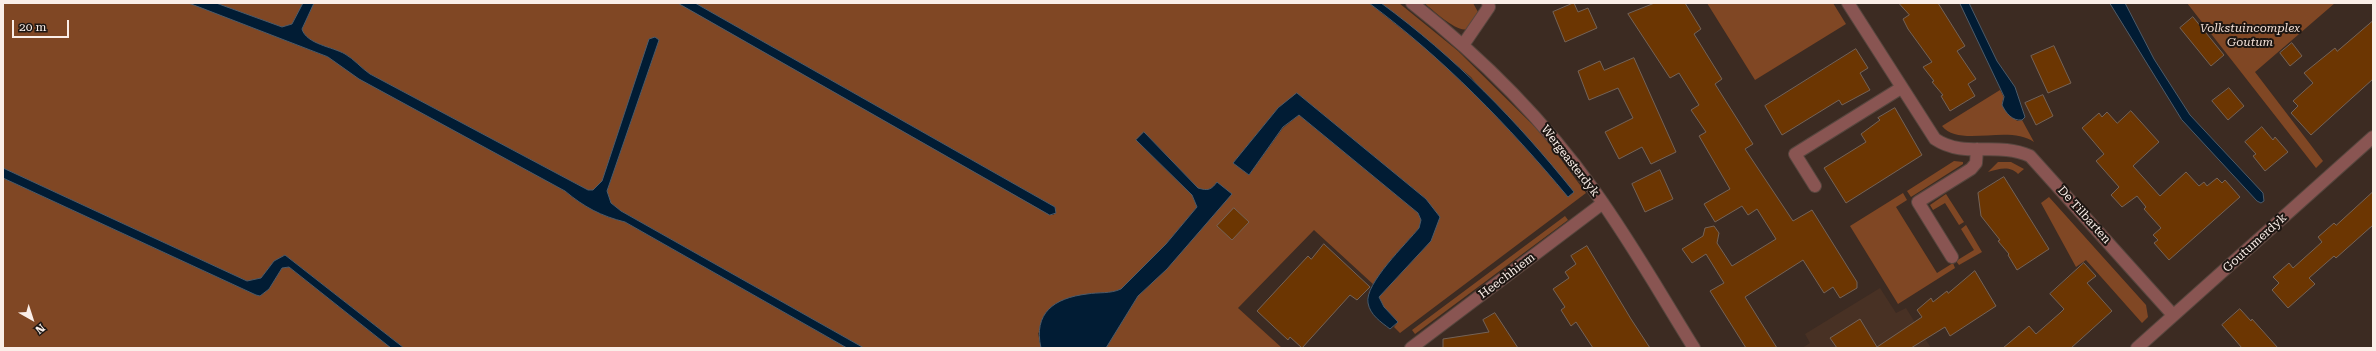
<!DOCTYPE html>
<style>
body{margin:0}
#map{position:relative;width:2376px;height:351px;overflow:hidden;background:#3c2b22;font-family:"Roboto Serif",serif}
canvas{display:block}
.frame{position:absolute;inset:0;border:4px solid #faeee8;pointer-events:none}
.north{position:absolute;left:12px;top:299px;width:40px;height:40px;-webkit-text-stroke:3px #1d1612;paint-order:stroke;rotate:141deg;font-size:11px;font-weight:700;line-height:16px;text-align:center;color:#faeee8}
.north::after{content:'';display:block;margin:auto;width:14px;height:18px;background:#faeee8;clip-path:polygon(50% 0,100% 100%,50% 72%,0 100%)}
.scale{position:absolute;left:12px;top:20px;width:57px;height:18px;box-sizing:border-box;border:2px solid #faeee8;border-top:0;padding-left:5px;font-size:12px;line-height:14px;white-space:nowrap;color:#faeee8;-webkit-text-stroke:3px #1d1612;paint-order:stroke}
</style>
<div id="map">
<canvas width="2376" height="351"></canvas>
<div class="frame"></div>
<div class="north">N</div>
<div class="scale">20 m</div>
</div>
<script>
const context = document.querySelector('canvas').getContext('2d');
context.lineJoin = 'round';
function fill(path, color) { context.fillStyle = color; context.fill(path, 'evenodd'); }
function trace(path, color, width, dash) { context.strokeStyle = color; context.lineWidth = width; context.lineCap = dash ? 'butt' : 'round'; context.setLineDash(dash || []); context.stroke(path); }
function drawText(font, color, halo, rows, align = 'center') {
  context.font = font + ' "Roboto Serif",serif'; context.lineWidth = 4; context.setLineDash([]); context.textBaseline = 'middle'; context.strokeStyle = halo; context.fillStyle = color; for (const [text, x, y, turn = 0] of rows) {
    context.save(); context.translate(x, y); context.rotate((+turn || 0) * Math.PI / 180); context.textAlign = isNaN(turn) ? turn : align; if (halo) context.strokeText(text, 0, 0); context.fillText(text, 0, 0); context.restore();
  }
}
const built = new Path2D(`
 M1880,288L1896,313L1906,308L1931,348H1802L1810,343L1805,334Z`);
const green = new Path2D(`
 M3,3H189L328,57L565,191C584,207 601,216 625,222L847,348H404L285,255L274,261L261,278L247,281L3,168Z
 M216,3H303L292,24L282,27Z
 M314,3H678L1050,215H1054L1055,207L695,3H1369L1438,58L1528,148L1471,77L1381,3H1399L1458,51L1542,134L1586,193L1400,333L1394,327L1398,322L1384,307L1379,297L1431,241L1426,199L1297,93L1278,108L1233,163L1249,175L1283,128L1299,115L1418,213L1421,220L1419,228L1386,266L1374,285L1314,230L1238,308L1282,348H1106L1138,296L1152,283L1218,182C1211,190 1208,191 1198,188L1144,132L1136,140L1192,195L1197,207L1166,244L1121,289L1114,292L1087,294L1038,333L1041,348H864L621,211L611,203L607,191L659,40L602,181L593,190H588L370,74C361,68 354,59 345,54C333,47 306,44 302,29Z
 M1424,3H1473L1478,12L1467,29C1457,33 1433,10 1424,3Z
 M1707,3H1833L1846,24L1755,80Z
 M2187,3H2335L2255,72L2323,161L2316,168Z
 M2000,90L2004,97L2002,102L2017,121L2022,120L2034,142C2009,124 1959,148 1942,126Z
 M1954,161L1963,162V164L1911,197L1907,191Z
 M1998,162H2011L2024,169L2018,174C2010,165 1998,169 1988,172Z
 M3,178L256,295L260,296L269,289L282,268L289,267L391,348H3Z
 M1903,193L1907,200L1896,207L1937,273L1953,263L1955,268L1898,304L1850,226Z
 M1946,194L1964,222L1959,225L1945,203L1933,210L1930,205Z
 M2049,197L2146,305L2148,317L2142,323L2086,260L2076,267L2041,203Z
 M1565,216L1568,220L1415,334L1412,330Z
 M1966,225L1982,252L1959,265L1956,261L1974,250L1961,229Z`);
const water = new Path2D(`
 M189,3H216L282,27L292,24L303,3H314L302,29C306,44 333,47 345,54C354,59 361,68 370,74L588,190H593L602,181L649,39L655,37L659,40L607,191L611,203L621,211L864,348H847L625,222C601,216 584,207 565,191L359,79L328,57Z
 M678,3H695L1055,207L1056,213L1050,215Z
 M1369,3H1381C1455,57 1517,121 1574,192L1568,197C1508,125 1444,59 1369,3Z
 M1960,3H1969L1997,61L2015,87L2025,117L2022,120C2012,121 2006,113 2002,105L2004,97Z
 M2110,3H2125L2154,59L2190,115L2263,193L2264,201L2261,203L2257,201L2182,120Z
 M1297,93L1426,199L1440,217L1431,241L1379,297L1384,307L1398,322L1390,329C1381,322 1370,315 1368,303C1364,284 1407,243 1419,228L1421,220L1418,213L1299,115L1283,127L1249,175L1233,163L1278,108Z
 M1144,132L1198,188C1208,191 1211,190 1217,182L1232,194L1167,269L1138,296L1106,348H1041C1033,313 1054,298 1087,294C1099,292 1110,294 1121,289L1166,244L1197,207L1192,195L1136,140Z
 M3,168L247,281L261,278L274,261L285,255L404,348H391L289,267L282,268L269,289L260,296L256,295L3,178Z`);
const building = new Path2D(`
 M1574,3L1578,12L1588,8L1597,28L1565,42L1553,12Z
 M1655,3H1685L1701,29L1694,34L1722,79L1715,84L1753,144L1745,149L1793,221L1812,210L1857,282V288L1840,298L1833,287L1824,293L1803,260L1745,297L1777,348H1746L1710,291L1724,283L1706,254L1692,263L1682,249L1703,236L1705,228L1714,226L1719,233L1717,243L1732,266L1776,239L1757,209L1748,215L1742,206L1715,222L1704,204L1730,189L1699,136L1706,132L1691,110L1699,105L1679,73L1670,78L1628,14Z
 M1899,3H1938L1965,46L1957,51L1976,79L1968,84L1975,96L1950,111L1941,96L1943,95L1932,82L1934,81L1923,67L1932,62L1908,29L1903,19L1909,15Z
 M2193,17L2224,55L2211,66L2180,28Z
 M2373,21V79L2311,135L2291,113L2298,106L2293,101L2313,83L2304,73L2335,48L2337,51Z
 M2292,43L2302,56L2290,66L2280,53Z
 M2054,46L2071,83L2048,93L2031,56Z
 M1856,49L1868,68L1860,73L1870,90L1842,105L1839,100L1782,135L1765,106Z
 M1634,58L1676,152L1651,164L1642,147L1619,159L1605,132L1633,118L1618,88L1589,100L1578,71L1600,61L1604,70Z
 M2229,88L2244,106L2228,120L2212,101Z
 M2043,95L2053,116L2036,125L2025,103Z
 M1895,108L1922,155L1846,203L1824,168L1866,142L1861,134L1880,120L1878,118Z
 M2131,111L2159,142L2133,166L2160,196L2186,172L2199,186L2204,182L2207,186L2217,178L2222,183L2225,180L2240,197L2169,260L2154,243L2158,240L2153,235L2161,228L2144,209L2146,207L2137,196L2122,207L2111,195L2119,187L2096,161L2104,154L2082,128L2099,113L2102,117L2107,112L2117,123Z
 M2262,127L2273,140L2275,137L2288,152L2265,171L2253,156L2256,154L2245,142Z
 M1660,170L1673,199L1645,212L1632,184Z
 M2004,177L2049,249L2017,270L2008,255L2009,254L1998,241L2000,240L1981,216L1978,193Z
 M2373,192V225L2336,258L2334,256L2309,278L2315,284L2288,308L2272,290L2279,283L2273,277L2289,263L2293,268L2322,242L2318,237L2334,223L2336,225Z
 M1234,208L1249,222L1232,240L1217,226Z
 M1324,244L1370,287L1357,300L1350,295L1302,348L1290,337L1288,340L1257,311L1308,256L1311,259Z
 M1587,246L1631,319L1650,348H1593L1576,322L1571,326L1561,310L1565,307L1553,289L1569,278L1565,272L1576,264L1571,256Z
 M2084,263L2096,276L2087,283L2112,311L2071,348H2003L2029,326L2036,334L2060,313L2064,309L2050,294Z
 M1975,271L1996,306L1950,336L1945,327L1911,348H1837L1830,338L1860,319L1877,347L1922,317L1917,310L1931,298L1933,302L1947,291L1948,293Z
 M2240,309L2251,321L2252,319L2278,348H2242L2222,325Z
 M1495,313L1518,348H1443V339L1489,332L1483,320Z`);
const minor = new Path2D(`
 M1412,3C1481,57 1542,118 1593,189C1630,240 1661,295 1694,348
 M1848,3L1935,139C1965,159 1996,141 2030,156L2173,315
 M1463,45L1489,7L1488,3
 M1815,186L1795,154L1901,88
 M1952,257L1918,202L1971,169L1976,163L1977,149
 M1411,348L1603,203
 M2137,348L2373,137`);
const parkNames = [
 ["Volkstuincomplex",2250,28],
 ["Goutum",2250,42]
];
const streetNames = [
 ["Wergeasterdyk",1570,161,52],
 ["De Tilbarten",2084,215,48],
 ["Goutumerdyk",2255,243,-42],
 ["Heechhiem",1507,276,-37]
];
fill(built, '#483124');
fill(green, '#804724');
fill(water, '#011c34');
trace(water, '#4c5b6a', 1);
fill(building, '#6c3602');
trace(building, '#756357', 1);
trace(minor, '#57463e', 14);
trace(minor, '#895552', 12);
drawText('italic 12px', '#f1ded4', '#1d1612', parkNames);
drawText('12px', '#faeee8', '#1d1612', streetNames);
</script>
